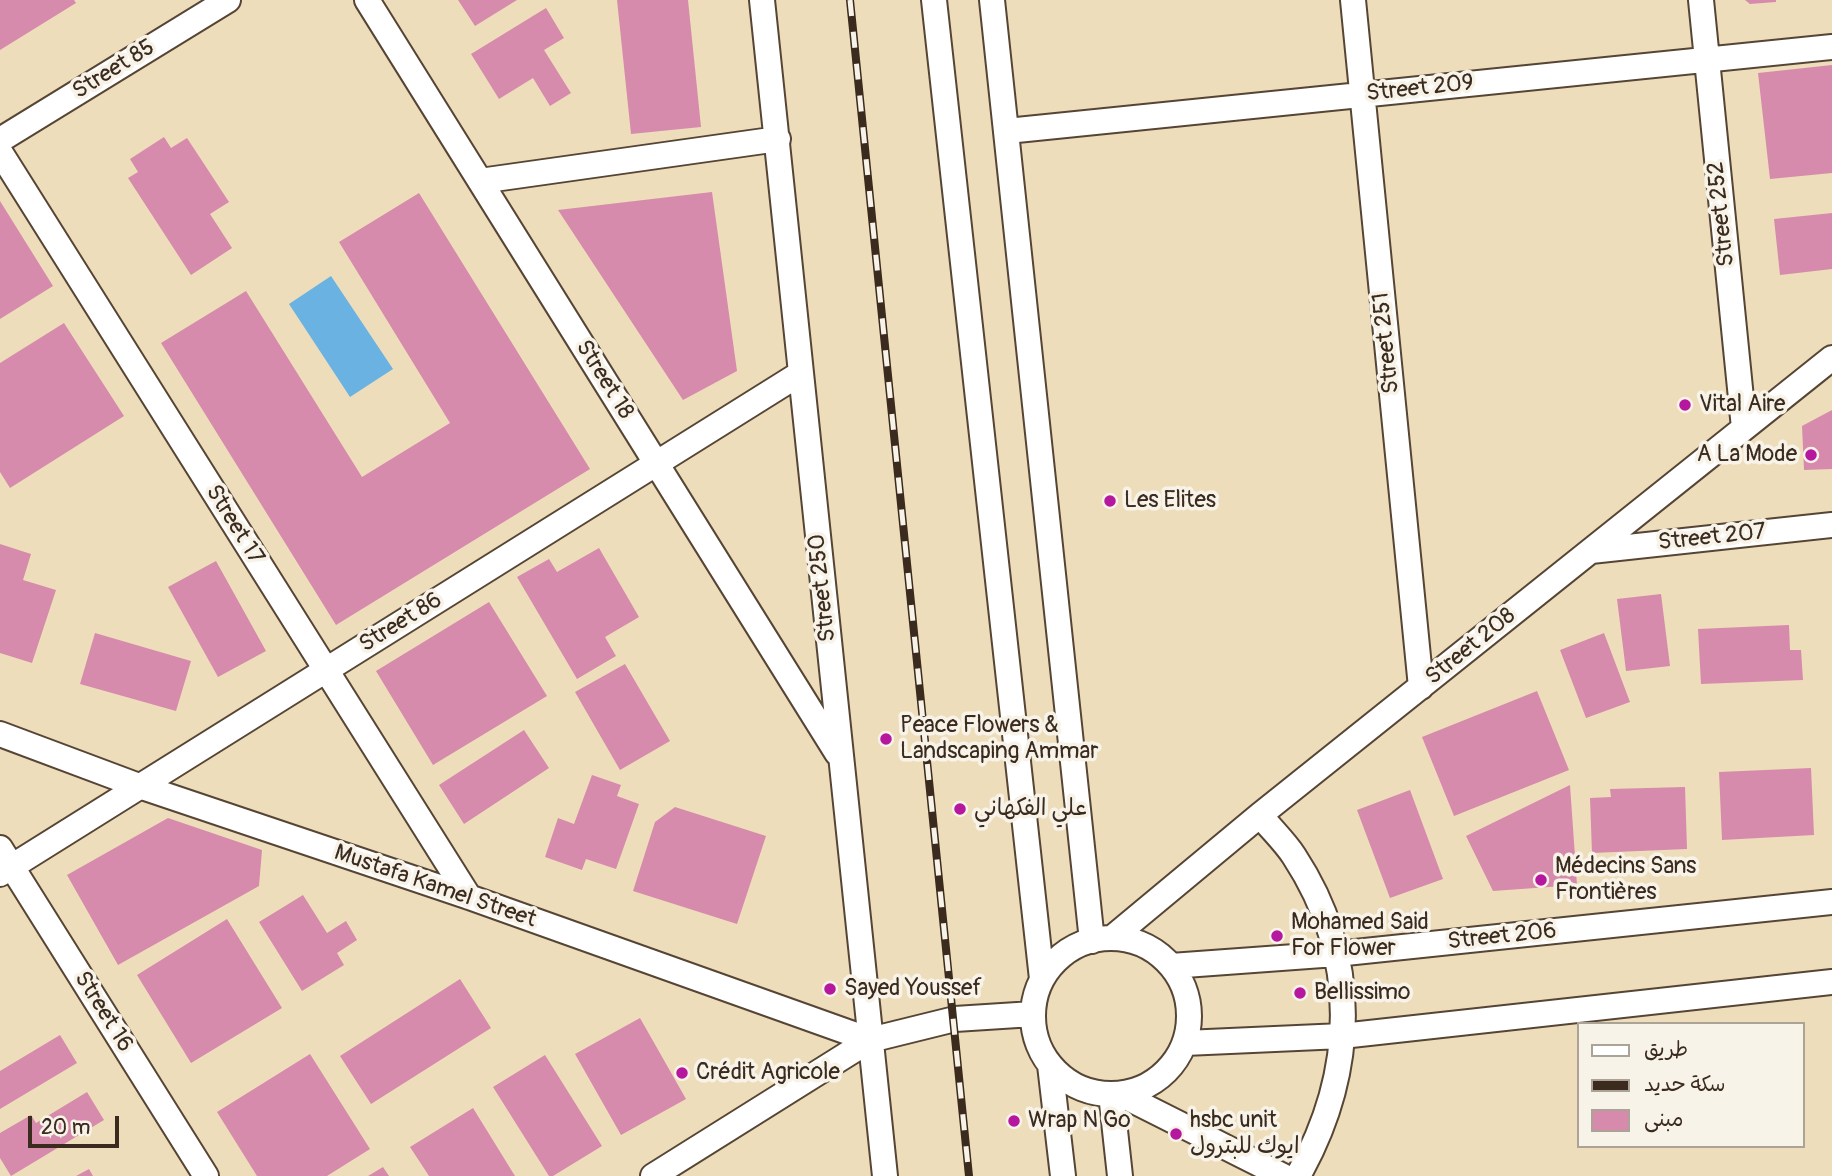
<!DOCTYPE html>
<meta charset="utf-8">
<style>
body{margin:0}
#map{position:relative;width:1832px;height:1176px;overflow:hidden;background:#eeddba;font-family:Pangolin,"Playpen Sans Arabic",sans-serif}
canvas{display:block}
.legend{position:absolute;left:1577px;top:1022px;width:228px;height:126px;box-sizing:border-box;background:#f7f3e8;border:2px solid #aca397;margin:0;padding:9px 12px;list-style:none;font-size:21px;color:#3b2a1e}
.legend li{display:flex;align-items:center;gap:14px;height:35px}
.legend b{width:35px;border:2px solid #aca397}
.scale{position:absolute;left:28px;top:1116px;width:91px;height:32px;box-sizing:border-box;border:4px solid #3b2a1e;border-top:0;padding-left:9px;font-size:21px;line-height:24px;white-space:nowrap;color:#3b2a1e;-webkit-text-stroke:5px #f7f3e8;paint-order:stroke}
</style>
<div id="map">
<canvas width="1832" height="1176"></canvas>
<ul class="legend">
<li><b style="height:9px;background:#fff"></b>طريق</li>
<li><b style="height:9px;background:#3b2a1e"></b>سكة حديد</li>
<li><b style="height:19px;background:#d68bac"></b>مبنى</li>
</ul>
<div class="scale">20 m</div>
</div>
<script>
const context = document.querySelector('canvas').getContext('2d');
context.lineJoin = 'round';
function fill(path, color) { context.fillStyle = color; context.fill(path, 'evenodd'); }
function trace(path, color, width, dash) { context.strokeStyle = color; context.lineWidth = width; context.lineCap = dash ? 'butt' : 'round'; context.setLineDash(dash || []); context.stroke(path); }
function drawText(font, color, halo, rows, align = 'center') {
  context.font = font + ' Pangolin,"Playpen Sans Arabic",sans-serif'; context.lineWidth = 7; context.setLineDash([]); context.textBaseline = 'middle'; context.strokeStyle = halo; context.fillStyle = color; for (const [text, x, y, turn = 0] of rows) {
    context.save(); context.translate(x, y); context.rotate((+turn || 0) * Math.PI / 180); context.textAlign = isNaN(turn) ? turn : align; if (halo) context.strokeText(text, 0, 0); context.fillText(text, 0, 0); context.restore();
  }
}
const water = new Path2D(`
 M331,276L393,369L350,397L289,304Z`);
const building = new Path2D(`
 M0,0H74L76,3L0,50Z
 M458,0H517L475,26Z
 M617,0H688L701,127L631,134Z
 M1745,0H1776V2L1750,4Z
 M546,8L564,38L544,50L571,93L550,106L533,78L499,99L471,54Z
 M1832,65V173L1770,179L1758,73Z
 M164,137L171,148L187,138L229,202L210,214L232,248L191,275L128,178L138,172L130,159Z
 M712,192L737,371L683,400L558,210Z
 M419,193L590,469L336,625L161,343L246,291L362,477L450,423L339,242Z
 M0,201L53,286L0,319Z
 M1832,213V269L1780,275L1774,219Z
 M64,323L124,416L10,488L0,472V363Z
 M1832,410V469L1804,470L1802,426Z
 M0,544L31,554L23,580L56,590L32,663L0,653Z
 M599,548L639,617L605,637L616,656L577,679L517,577L549,559L557,572Z
 M216,561L266,651L218,677L168,587Z
 M1661,594L1670,666L1626,671L1617,599Z
 M489,602L547,696L433,765L376,671Z
 M1789,625L1790,650H1801L1803,680L1701,684L1698,629Z
 M95,633L191,661L176,711L80,684Z
 M1604,633L1630,702L1586,718L1560,650Z
 M625,664L670,741L620,770L575,692Z
 M1537,691L1569,770L1454,816L1422,737Z
 M524,730L549,768L464,824L439,785Z
 M1811,768L1814,835L1722,840L1719,772Z
 M592,775L621,785L617,796L639,804L616,869L586,859L582,870L545,857L558,818L574,824Z
 M1570,785L1577,885L1493,891L1466,836Z
 M1685,787L1687,849L1592,853L1590,798L1611,797L1610,789Z
 M1410,790L1443,879L1390,898L1357,810Z
 M675,807L766,836L737,924L633,891L655,822Z
 M168,818L262,850L259,886L118,965L67,875Z
 M303,895L327,933L346,921L357,940L337,953L344,965L302,991L259,922Z
 M227,919L282,1008L191,1063L137,975Z
 M460,979L491,1028L371,1104L340,1056Z
 M640,1018L686,1099L621,1135L575,1054Z
 M60,1035L77,1063L0,1109V1071Z
 M310,1054L370,1149L327,1176H257L217,1112Z
 M545,1055L602,1146L553,1176H549L493,1087Z
 M87,1092L104,1120L11,1176L0,1158V1133L31,1115L36,1123Z
 M473,1108L515,1176H429L410,1147Z
 M383,1167L389,1176H368Z
 M89,1169L93,1176H76Z`);
const minor = new Path2D(`
 M367,0L837,753
 M762,0L885,1176
 M934,0L1042,979
 M992,0L1092,941
 M1353,0L1421,687
 M1701,0L1744,428
 M1007,131L1832,47
 M0,140L228,0
 M0,152L469,897
 M480,181L778,139
 M1591,551L1832,525
 M0,734L139,786L469,897L870,1040
 M1260,815C1271,829 1285,842 1294,856C1361,958 1356,1073 1298,1176
 M0,848L206,1176
 M0,874L801,373
 M1112,938L1260,815L1832,358
 M1033 1016a78 78 0 1 1 156 0a78 78 0 1 1-156 0Z
 M1171,966L1336,954L1832,902
 M1185,1043L1342,1036L1832,982
 M1050,1065L1063,1176
 M1111,1094L1120,1176
 M1120,1094L1283,1176
 M653,1176L870,1040L955,1019L1033,1014`);
const rail = new Path2D(`
 M850,0L969,1176`);
const markers = [
 [1685,405,7,"#b5179e"],
 [1811,455,7,"#b5179e"],
 [1110,501,7,"#b5179e"],
 [886,739,7,"#b5179e"],
 [960,809,7,"#b5179e"],
 [1541,880,7,"#b5179e"],
 [1277,936,7,"#b5179e"],
 [830,989,7,"#b5179e"],
 [1300,993,7,"#b5179e"],
 [682,1073,7,"#b5179e"],
 [1014,1121,7,"#b5179e"],
 [1176,1134,7,"#b5179e"]
];
const streetNames = [
 ["Street 85",114,70,-32],
 ["Street 209",1420,89,-6],
 ["Street 252",1722,214,-96],
 ["Street 251",1387,343,-96],
 ["Street 18",604,380,58],
 ["Street 17",234,525,58],
 ["Street 207",1712,538,-6],
 ["Street 250",823,588,-96],
 ["Street 86",401,623,-32],
 ["Street 208",1471,647,-39],
 ["Mustafa Kamel Street",435,887,19],
 ["Street 206",1502,937,-6],
 ["Street 16",103,1012,58]
];
const poiNames = [
 ["Vital Aire",1699,405],
 ["A La Mode",1797,455,"right"],
 ["Les Elites",1124,501],
 ["Peace Flowers &",900,726],
 ["Landscaping Ammar",900,752],
 ["علي الفكهاني",974,809],
 ["Médecins Sans",1555,867],
 ["Frontières",1555,893],
 ["Mohamed Said",1291,923],
 ["For Flower",1291,949],
 ["Sayed Youssef",844,989],
 ["Bellissimo",1314,993],
 ["Crédit Agricole",696,1073],
 ["Wrap N Go",1028,1121],
 ["hsbc unit",1190,1121],
 ["ايوك للبترول",1190,1147]
];
fill(water, '#6ab2e2');
fill(building, '#d68bac');
trace(minor, '#564535', 28);
trace(minor, '#fff', 24);
trace(rail, '#3b2a1e', 8);
trace(rail, '#f7f3e8', 5, [16]);
for (const [x, y, r, color] of markers) { const dot = new Path2D(); dot.arc(x, y, r, 0, 2 * Math.PI); context.fillStyle = color; context.fill(dot); trace(dot, '#f7f3e8', 2.5); }
drawText('23px', '#3b2a1e', '#f7f3e8', streetNames);
drawText('23px', '#3b2a1e', '#f7f3e8', poiNames, 'left');
</script>
